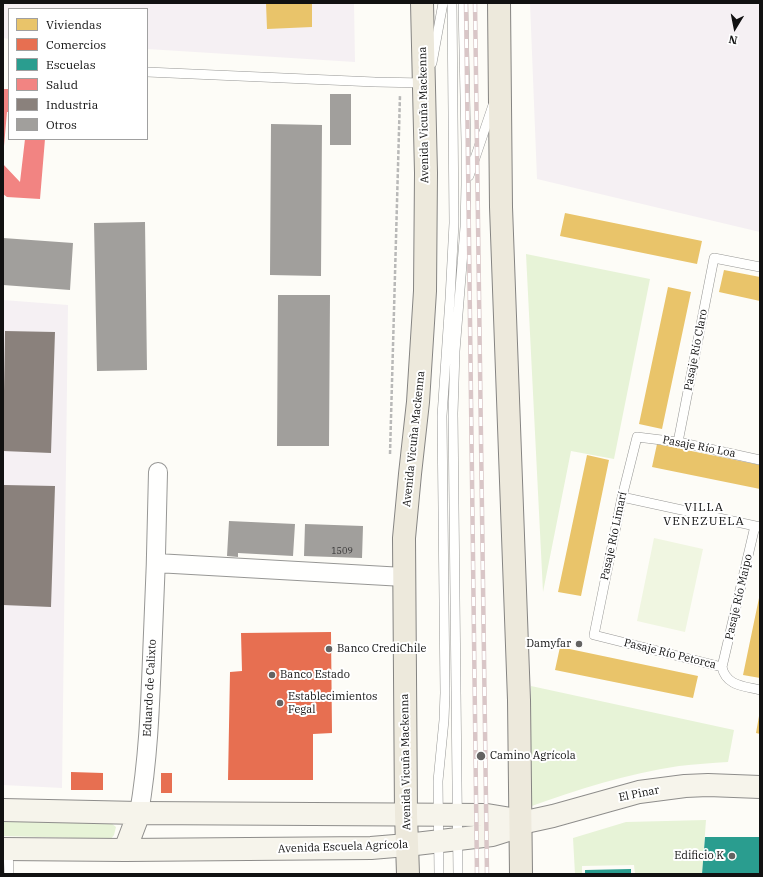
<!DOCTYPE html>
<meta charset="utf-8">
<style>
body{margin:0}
#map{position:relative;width:763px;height:877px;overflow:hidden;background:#fdfcf7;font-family:"IBM Plex Serif",serif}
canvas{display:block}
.frame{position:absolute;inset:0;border:4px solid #111;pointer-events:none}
.legend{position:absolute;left:8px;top:8px;width:140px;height:132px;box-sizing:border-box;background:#fff;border:1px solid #a0a0a0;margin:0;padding:5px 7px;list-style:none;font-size:12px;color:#111}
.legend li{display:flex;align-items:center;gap:8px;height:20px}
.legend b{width:20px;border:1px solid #a0a0a0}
.north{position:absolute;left:715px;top:8px;width:40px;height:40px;-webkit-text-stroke:3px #fff;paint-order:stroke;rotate:190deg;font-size:11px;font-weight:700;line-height:16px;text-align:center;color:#111}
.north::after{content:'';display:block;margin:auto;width:14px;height:18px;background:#111;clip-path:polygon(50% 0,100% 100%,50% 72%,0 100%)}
</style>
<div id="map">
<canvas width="763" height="877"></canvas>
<div class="frame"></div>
<ul class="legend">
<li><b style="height:11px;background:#e9c46a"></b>Viviendas</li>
<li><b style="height:11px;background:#e76f51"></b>Comercios</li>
<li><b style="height:11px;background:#2a9d8f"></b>Escuelas</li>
<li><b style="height:11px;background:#f28482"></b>Salud</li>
<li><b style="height:11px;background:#8a817c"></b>Industria</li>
<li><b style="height:11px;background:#a19f9c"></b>Otros</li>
</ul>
<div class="north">N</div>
</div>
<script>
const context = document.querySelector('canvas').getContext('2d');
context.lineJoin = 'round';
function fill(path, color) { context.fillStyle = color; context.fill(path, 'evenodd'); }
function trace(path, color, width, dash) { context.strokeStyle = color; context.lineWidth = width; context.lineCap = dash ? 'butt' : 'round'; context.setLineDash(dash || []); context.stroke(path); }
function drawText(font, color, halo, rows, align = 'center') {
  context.font = font + ' "IBM Plex Serif",serif'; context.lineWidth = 4; context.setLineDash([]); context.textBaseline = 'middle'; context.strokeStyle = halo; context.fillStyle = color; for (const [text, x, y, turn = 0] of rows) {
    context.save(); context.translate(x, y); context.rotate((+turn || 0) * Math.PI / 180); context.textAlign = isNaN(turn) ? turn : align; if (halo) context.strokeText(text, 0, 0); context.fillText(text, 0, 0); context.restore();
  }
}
const industrial = new Path2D(`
 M3,3H354L355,62L147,49V9H9V39L3,38Z
 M530,3H760V232L537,179Z
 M3,300L68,305L62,788L3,785Z`);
const green = new Path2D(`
 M526,254L650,279L614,459L571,451L543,592Z
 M531,686L734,730L728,762C712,763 695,764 679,766C627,774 578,789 529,807Z
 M706,820L702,874H635L634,865L582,866V874H575L573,838L626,822Z
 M3,821L111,823L116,827L114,835L111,839L3,836Z`);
const pitch = new Path2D(`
 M654,538L703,549L685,632L637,621Z`);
const homes = new Path2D(`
 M266,3H312V27L267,29Z
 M565,213L702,241L697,264L560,236Z
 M724,270L760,277V301L719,292Z
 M668,287L691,292L662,429L639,424Z
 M657,444L760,465V489L652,467Z
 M587,455L609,460L581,596L558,592Z
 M759,598H760V678L743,675Z
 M560,647L698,676L693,698L555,670Z
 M759,716H760V734L756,733Z`);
const shops = new Path2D(`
 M331,632L332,733L313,734V780H228L230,672L242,671L241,633Z
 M71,772L103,773V790H71Z
 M161,773H172V793H161Z`);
const schools = new Path2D(`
 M705,837H760V874H702Z
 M631,869V874H585V870Z`);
const health = new Path2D(`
 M3,89H9V112H7L4,146H3Z
 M25,139H45L40,199L7,197L3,194V164L20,182Z`);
const industry = new Path2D(`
 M5,331L55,332L51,453L3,451Z
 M4,485L55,486L51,607L3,605Z`);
const building = new Path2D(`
 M330,94H351V145H330Z
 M271,124L322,125L321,276L270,275Z
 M145,222L147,370L97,371L94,223Z
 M3,238L73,243L70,290L3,285Z
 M278,295H330L329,446H277Z
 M229,521L295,524L293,556L238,553V557L227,556Z
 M305,524L363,526L362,558L304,556Z`);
const path = new Path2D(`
 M390,454L400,95`);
const lane = new Path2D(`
 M432,63L443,3
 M147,72L375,82L424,83
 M469,176L493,105
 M678,442L714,258L760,267
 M760,460L678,442L637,437L622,497L594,635L722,667C726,686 744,686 760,690
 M622,497L760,527
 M722,667L755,526
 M8,849L9,874
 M439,874L438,781L444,720L445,693L442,416L450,299L454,223L452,3
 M458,874L453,413L455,351L465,227L466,185V143L463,3`);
const street = new Path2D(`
 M156,563L404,577
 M139,813C148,761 150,710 152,658C155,596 157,534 158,472`);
const secondary = new Path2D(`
 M3,810L139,813L487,815L511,819L521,823
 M3,849L125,850L371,848L407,845L492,835L511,829L521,823L553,816L639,792L685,786L708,785L760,787
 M125,850L139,813`);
const primary = new Path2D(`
 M499,3L501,207L519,700L521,874
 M408,874L406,814L404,538L410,474L418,402L425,291L426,173L422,3`);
const rail = new Path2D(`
 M466,3L477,874
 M475,3L487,874`);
const markers = [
 [579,644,4,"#646362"],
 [329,649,4,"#646362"],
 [272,675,4,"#646362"],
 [280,703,4,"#646362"],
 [481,756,5,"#646362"],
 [732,856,4,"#646362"]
];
const numberNames = [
 ["1509",342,551]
];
const streetNames = [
 ["Avenida Vicuña Mackenna",424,115,-91],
 ["Pasaje Río Claro",696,350,-79],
 ["Avenida Vicuña Mackenna",414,439,-84],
 ["Pasaje Río Loa",699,447,11],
 ["Pasaje Río Limarí",614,536,-78],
 ["Pasaje Río Maipo",739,597,-77],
 ["Pasaje Río Petorca",670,654,14],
 ["Eduardo de Calixto",150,688,-87],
 ["Avenida Vicuña Mackenna",406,762,-91],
 ["El Pinar",639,794,-11],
 ["Avenida Escuela Agrícola",343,847,-2]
];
const poiNames = [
 ["Damyfar",571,644,"right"],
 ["Banco CrediChile",337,649],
 ["Banco Estado",280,675],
 ["Establecimientos",288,697],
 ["Fegal",288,710],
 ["Camino Agrícola",490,756],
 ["Edificio K",724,856,"right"]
];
const neighbourhoodNames = [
 ["VILLA",704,508],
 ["VENEZUELA",704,522]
];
fill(industrial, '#f5f0f3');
fill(green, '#e7f3d7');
fill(pitch, '#f0f6e1');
fill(homes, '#e9c46a');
fill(shops, '#e76f51');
fill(schools, '#2a9d8f');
fill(health, '#f28482');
fill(industry, '#8a817c');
fill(building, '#a19f9c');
trace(lane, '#979795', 10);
trace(street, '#979795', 20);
trace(secondary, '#8e8d8b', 24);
trace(primary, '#858482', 24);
trace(path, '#b9b9b8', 2.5, [4, 2]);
trace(lane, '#fffffe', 9);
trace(street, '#fffffe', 18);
trace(secondary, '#f6f4eb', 22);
trace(primary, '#ede9dc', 22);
trace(rail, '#d9c6c7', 4.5);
trace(rail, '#fff', 3, [9]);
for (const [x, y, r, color] of markers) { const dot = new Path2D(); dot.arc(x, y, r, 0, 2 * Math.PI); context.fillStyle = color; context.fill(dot); trace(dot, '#fff', 1.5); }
drawText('9px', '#353434', null, numberNames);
drawText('11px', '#111', '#fff', streetNames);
drawText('11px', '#111', '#fff', poiNames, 'left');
context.letterSpacing = '1px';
drawText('12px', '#111', '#fff', neighbourhoodNames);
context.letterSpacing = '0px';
</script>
